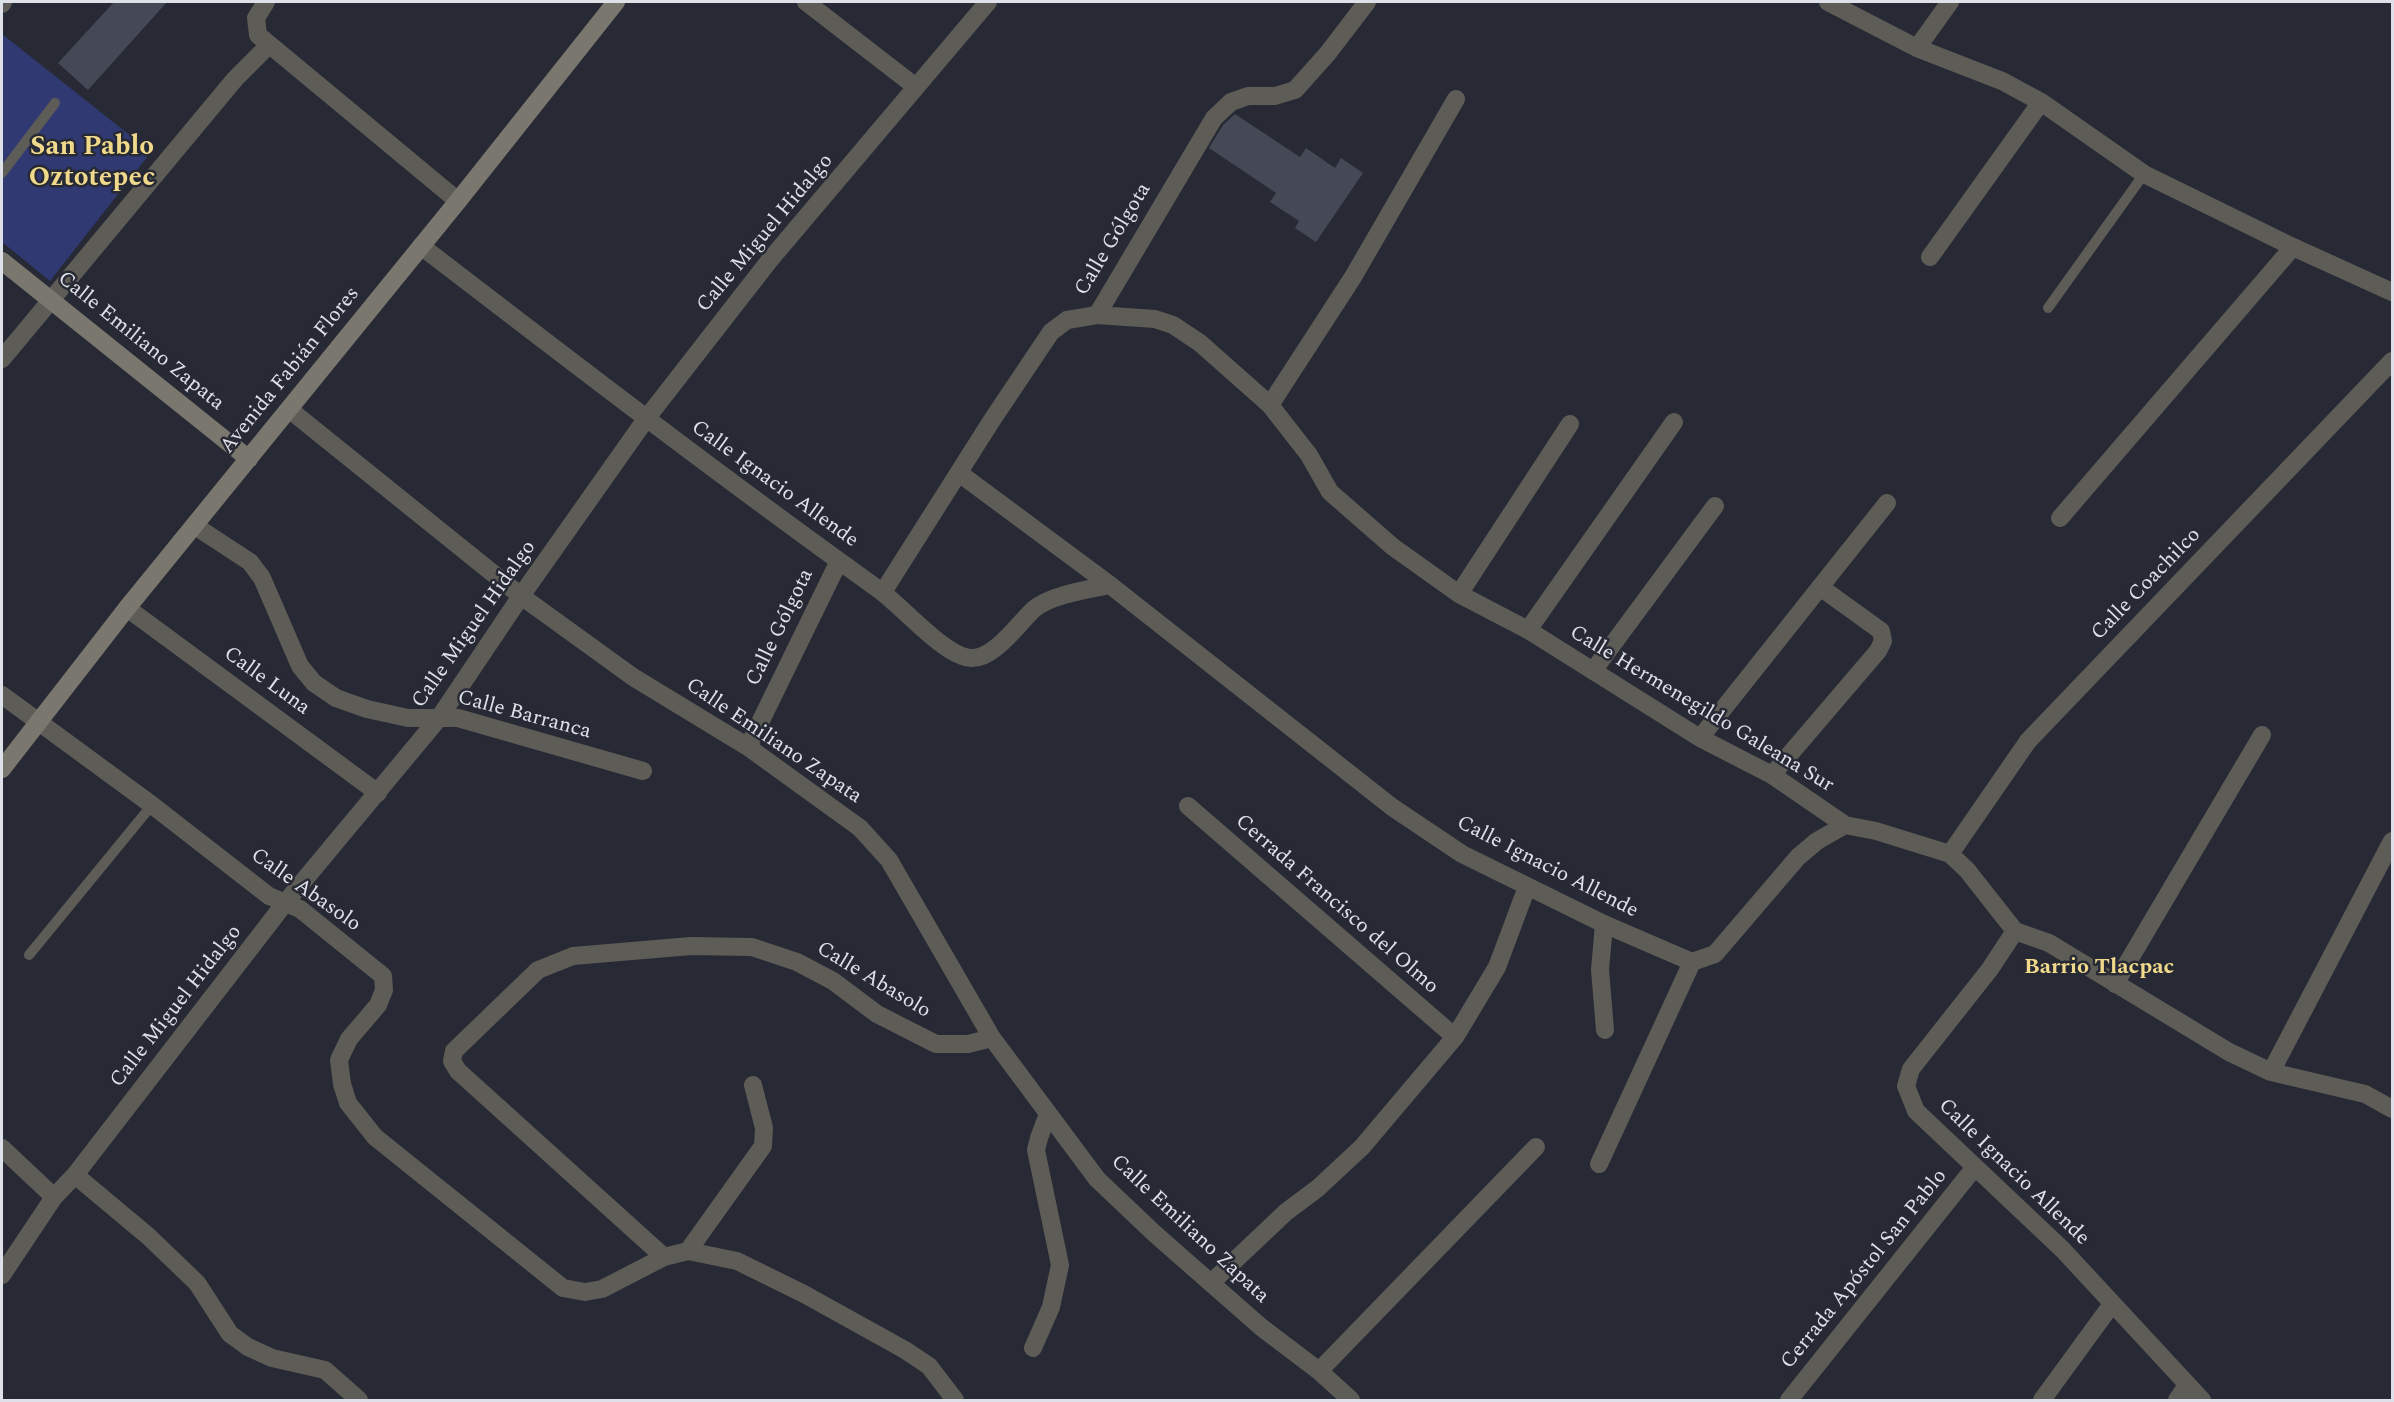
<!DOCTYPE html>
<meta charset="utf-8">
<style>
body{margin:0}
#map{position:relative;width:2394px;height:1402px;overflow:hidden;background:#272a35;font-family:Spectral,serif}
canvas{display:block}
.frame{position:absolute;inset:0;border:3px solid #dfe1e9;pointer-events:none}
</style>
<div id="map">
<canvas width="2394" height="1402"></canvas>
<div class="frame"></div>
</div>
<script>
const context = document.querySelector('canvas').getContext('2d');
context.lineJoin = 'round';
function fill(path, color) { context.fillStyle = color; context.fill(path, 'evenodd'); }
function trace(path, color, width, dash) { context.strokeStyle = color; context.lineWidth = width; context.lineCap = dash ? 'butt' : 'round'; context.setLineDash(dash || []); context.stroke(path); }
function drawText(font, color, halo, rows, align = 'center') {
  context.font = font + ' Spectral,serif'; context.lineWidth = 5; context.setLineDash([]); context.textBaseline = 'middle'; context.strokeStyle = halo; context.fillStyle = color; for (const [text, x, y, turn = 0] of rows) {
    context.save(); context.translate(x, y); context.rotate((+turn || 0) * Math.PI / 180); context.textAlign = isNaN(turn) ? turn : align; if (halo) context.strokeText(text, 0, 0); context.fillText(text, 0, 0); context.restore();
  }
}
const green = new Path2D(`
 M2,34L151,152L50,281L2,242Z`);
const building = new Path2D(`
 M114,2H167L88,90L58,63Z
 M1235,114L1300,157L1306,148L1335,168L1341,158L1363,173L1316,242L1295,228L1299,221L1270,202L1276,193L1209,148L1223,125Z`);
const lane = new Path2D(`
 M2,173L55,103
 M2048,308L2144,174
 M29,955L152,805`);
const street = new Path2D(`
 M266,2L256,18L258,35L458,201
 M806,2L916,87
 M1828,2L1917,48L2002,81L2041,102L2144,174L2293,247L2392,292
 M2,4L3,2
 M1917,48L1950,2
 M421,246C572,362 723,478 878,589C901,605 945,657 971,658C994,659 1018,624 1033,610C1049,595 1090,589 1110,585
 M1930,257L2041,102
 M1097,315L1155,319L1173,325L1200,343L1270,405L1309,455L1330,492L1393,547L1459,594L1528,630L1700,738L1772,775L1845,825L1876,831L1950,854L1967,870L2015,931L2049,943L2229,1052L2271,1072L2365,1094L2392,1109
 M2,359L235,79L269,45
 M1270,405L1353,277L1456,99
 M290,410L521,596L633,677L748,747L860,828L889,860L992,1038L1097,1179L1155,1234L1261,1327L1319,1371L1351,1400
 M959,473L1110,585L1392,807L1462,854L1604,924L1692,962L1715,954L1798,857L1817,841L1845,825
 M2060,518L2293,247
 M195,526L250,562L262,578L300,666L314,683L336,698L367,709L408,718H458L643,771
 M883,592L992,420L1051,332L1067,320L1097,315L1214,118L1231,102L1248,96H1275L1295,90L1328,53L1367,2
 M1459,594L1570,424
 M127,608L378,793
 M1528,630L1674,422
 M1593,671L1715,506
 M2,695L152,805L269,896L300,909L383,976L384,990L378,1005L349,1039L339,1060L342,1084L348,1103L375,1137L563,1288L585,1292L602,1289L664,1257L688,1251L737,1261L804,1294L905,1350L929,1366L955,1400
 M1700,738L1887,503
 M748,747L839,561
 M1772,775L1878,651L1883,641L1881,631L1820,587
 M1188,806L1455,1037
 M1950,854L2028,741L2392,361
 M1604,924L1600,970L1605,1030
 M2015,931L1990,969L1911,1069L1906,1086L1916,1111L2063,1250L2202,1400
 M2115,984L2262,735
 M2271,1072L2392,841
 M2,1148L54,1197
 M1599,1164L1692,962
 M75,1175L148,1236L197,1283L230,1334L248,1347L272,1358L325,1370L359,1400
 M688,1251L763,1146L764,1128L753,1085
 M664,1257L458,1071L452,1061L454,1051L538,970L573,956L691,946L752,947L797,962L833,981L877,1014L936,1044H968L992,1038
 M2,1275L54,1197L75,1175L285,903L439,718L521,596L646,419L769,261L988,2
 M1212,1282L1286,1212L1318,1188L1362,1147L1455,1037L1497,967L1527,887
 M1033,1348L1051,1307L1060,1265L1036,1150L1039,1138L1048,1114
 M1319,1371L1536,1147
 M1789,1400L1975,1167
 M2042,1400L2112,1304
 M2177,1400L2187,1385`);
const secondary = new Path2D(`
 M2,261L249,459
 M2,769L127,608L458,201L616,2`);
const streetNames = [
 ["Calle Miguel Hidalgo",766,234,-50],
 ["Calle Gólgota",1114,240,-59],
 ["Calle Emiliano Zapata",140,342,39],
 ["Avenida Fabián Flores",291,371,-51],
 ["Calle Ignacio Allende",774,485,36],
 ["Calle Coachilco",2147,585,-46],
 ["Calle Miguel Hidalgo",475,625,-55],
 ["Calle Gólgota",781,628,-64],
 ["Calle Luna",266,682,36],
 ["Calle Hermenegildo Galeana Sur",1701,710,31],
 ["Calle Barranca",524,716,15],
 ["Calle Emiliano Zapata",773,742,34],
 ["Calle Ignacio Allende",1547,868,27],
 ["Calle Abasolo",305,891,35],
 ["Cerrada Francisco del Olmo",1336,905,41],
 ["Calle Abasolo",873,981,31],
 ["Calle Miguel Hidalgo",177,1007,-52],
 ["Calle Ignacio Allende",2013,1173,44],
 ["Calle Emiliano Zapata",1189,1230,43],
 ["Cerrada Apóstol San Pablo",1865,1270,-51]
];
const neighbourhoodNames = [
 ["Barrio Tlacpac",2099,969]
];
const districtNames = [
 ["San Pablo",92,149],
 ["Oztotepec",92,180]
];
fill(green, '#303972');
fill(building, '#454855');
trace(lane, '#5e5c56', 10);
trace(street, '#5e5c56', 18);
trace(secondary, '#7a776e', 18);
drawText('21px', '#dfe1e9', '#272a35', streetNames);
drawText('bold 22px', '#f1d98c', '#272a35', neighbourhoodNames);
drawText('bold 27px', '#f1d98c', '#272a35', districtNames);
</script>
